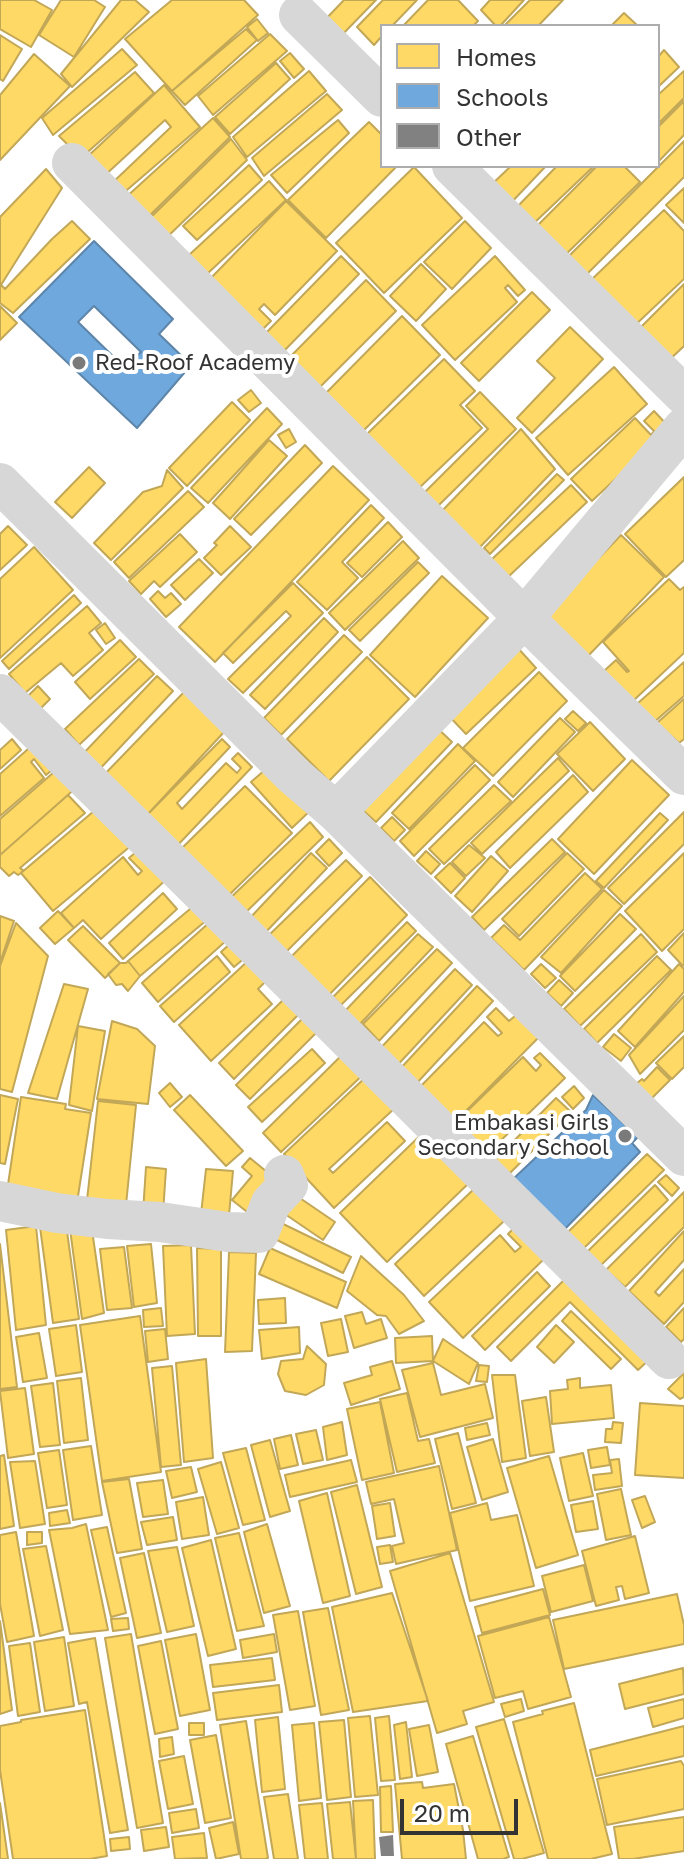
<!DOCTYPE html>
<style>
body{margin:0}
#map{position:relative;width:684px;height:1859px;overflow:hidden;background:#fff;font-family:"Golos Text",sans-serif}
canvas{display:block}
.legend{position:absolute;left:380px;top:24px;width:280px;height:144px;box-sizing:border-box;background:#fff;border:2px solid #adadad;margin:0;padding:10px 14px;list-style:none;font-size:24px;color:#333}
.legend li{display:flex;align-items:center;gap:16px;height:40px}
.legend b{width:40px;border:2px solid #adadad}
.scale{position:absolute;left:400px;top:1799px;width:118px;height:36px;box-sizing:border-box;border:4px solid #333;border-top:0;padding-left:10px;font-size:24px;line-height:28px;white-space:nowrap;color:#333;-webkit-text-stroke:6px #fff;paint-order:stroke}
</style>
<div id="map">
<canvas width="684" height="1859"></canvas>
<ul class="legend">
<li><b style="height:22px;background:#ffd966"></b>Homes</li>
<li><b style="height:22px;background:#6fa8dc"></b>Schools</li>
<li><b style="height:22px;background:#818181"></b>Other</li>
</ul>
<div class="scale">20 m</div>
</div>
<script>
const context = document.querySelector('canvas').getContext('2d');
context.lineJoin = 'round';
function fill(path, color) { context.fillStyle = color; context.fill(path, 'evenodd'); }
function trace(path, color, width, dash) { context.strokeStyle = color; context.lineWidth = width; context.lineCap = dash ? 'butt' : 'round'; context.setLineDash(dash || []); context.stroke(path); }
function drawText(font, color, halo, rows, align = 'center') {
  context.font = font + ' "Golos Text",sans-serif'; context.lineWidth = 8; context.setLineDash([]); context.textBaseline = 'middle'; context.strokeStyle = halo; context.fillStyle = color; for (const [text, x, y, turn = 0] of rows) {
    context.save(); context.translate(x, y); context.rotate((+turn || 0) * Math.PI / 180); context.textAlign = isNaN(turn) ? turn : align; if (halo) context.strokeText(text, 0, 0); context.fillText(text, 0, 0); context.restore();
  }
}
const homes = new Path2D(`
 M0,0H34L52,10L31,47L0,29Z
 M61,0H94L105,7L74,57L39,35Z
 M121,0H135L149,12L72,87L61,74Z
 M172,0H244L258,15L172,91L125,39Z
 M344,0H376L338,39L322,23Z
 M383,0H417L392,26H382V36L374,45L357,27Z
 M428,0H458L478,21L473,26H403Z
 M490,0H524L500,26H496L481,10Z
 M530,0H563L538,26H504Z
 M624,13L638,26H611Z
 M257,19L268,33L258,41L247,27Z
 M246,29L257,40L185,105L172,91Z
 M270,34L287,51L213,115L198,96Z
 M0,35L22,49L3,81L0,79Z
 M122,49L137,65L53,135L42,118Z
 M664,50L679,67L658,87V57Z
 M290,53L304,69L294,78L280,61Z
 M34,54L70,86L0,160V95Z
 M276,63L290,79L230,134L215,117Z
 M309,71L326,91L247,157L233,137Z
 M684,71V98L658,124V95Z
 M135,72L154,93L81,158L59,136Z
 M164,85L200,127L120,196L110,185L171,127L165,120L103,177L86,158Z
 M327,94L342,110L264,176L252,158Z
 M684,101V135L658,162V127Z
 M213,118L230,137L144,221L124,199Z
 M338,120L349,133L287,193L271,175Z
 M369,122L382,135V166H397L326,238L288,200Z
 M231,139L247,160L163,241L146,222Z
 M684,141V177L586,275L569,256Z
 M249,165L262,180L197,240L183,226Z
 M511,166H546L508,206L490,186Z
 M557,166H594L532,225L517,207Z
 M597,166H624L640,182L560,260L532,231Z
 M414,167L462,218L384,293L336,243Z
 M46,169L62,188L1,285L5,289L52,239L72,221L90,239L13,313L0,303V217Z
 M269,181L286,200L207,274L189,255Z
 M684,188V223L666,205Z
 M286,201L337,251L275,315L264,304L259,309L271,321L260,332L208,281Z
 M664,210L684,231V279L631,329L588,283Z
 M465,221L491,248L452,289L424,262Z
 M341,256L359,274L282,353L264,335Z
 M495,256L525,290L518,296L508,285L505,288L517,302L455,360L422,325Z
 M421,264L446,289L416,321L390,296Z
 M366,280L396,311L320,387L290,357Z
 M684,284V346L666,363L636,332Z
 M532,292L550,310L479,381L461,363Z
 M0,306L17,323L0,340Z
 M402,316L440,355L363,431L326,393Z
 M570,327L603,359L532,433L517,418L555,378L537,361Z
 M444,359L475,391L460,405L482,428L418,489L366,435Z
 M614,367L647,404L568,475L536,438Z
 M251,390L261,403L249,412L238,400Z
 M480,392L516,429L437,507L423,494L488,429L466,406Z
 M232,402L250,420L187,486L169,468Z
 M267,408L282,424L208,503L191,488Z
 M654,411L670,428L592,501L571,479L635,418L651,435L654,431L644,421Z
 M289,429L296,442L286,448L278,435Z
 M521,429L555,469L480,547L441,512Z
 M269,440L287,456L230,519L213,503Z
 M305,445L322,463L251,535L234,519Z
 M333,466L369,500L215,662L179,627Z
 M89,467L105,483L72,518L55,502Z
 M167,470L183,488L111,560L94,543L143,492L162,486Z
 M557,474L564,480L490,554L484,548Z
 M684,477V560L666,577L625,534Z
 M571,485L587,502L507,578L491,560Z
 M188,491L204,507L129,578L114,562Z
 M371,505L384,518L342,562L358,578L327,610L297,582Z
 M388,522L402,537L362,577L347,563Z
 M8,526L27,545L0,570V534Z
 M230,526L251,547L221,575L204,558L217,545L214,543Z
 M180,534L197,552L160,587L154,581L141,594L129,581Z
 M621,535L664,577L588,656L545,614Z
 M403,541L419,558L345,630L329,613Z
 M34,547L73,590L0,658V579Z
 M199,559L213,573L185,600L171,585Z
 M418,562L429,573L360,641L349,630Z
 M442,576L488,618L415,697L370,655Z
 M669,579L680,590L684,587V653L633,701L604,671L616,660L627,672L629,671L603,642Z
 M293,583L323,613L243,693L228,679L291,616L286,611L233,663L223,653Z
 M158,591L165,598L171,593L181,604L166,617L150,599Z
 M74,595L81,603L9,669L2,661Z
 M87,606L101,623L89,633L103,650L73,676L61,663L25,693L9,674Z
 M324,618L338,632L265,709L250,695Z
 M105,623L115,638L106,644L96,630Z
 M344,635L362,652L281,735L264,718Z
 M120,640L136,657L90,699L75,682Z
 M517,647L536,668L466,734L447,714Z
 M367,657L409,699L329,781L287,739Z
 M139,659L154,674L79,745L65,729Z
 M684,662V696L653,723L637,704Z
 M539,672L567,701L493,776L463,748Z
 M157,676L173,691L96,773L80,757Z
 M38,686L50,699L39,710L27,697Z
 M185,691L225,731L147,815L101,778Z
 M684,699V739L679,743L657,723Z
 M573,711L586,723L578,731L565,719Z
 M560,718L575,732L513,797L498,782Z
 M590,722L625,759L593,791L557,754Z
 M433,724L452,742L376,822L357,805Z
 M12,739L21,750L0,769V750Z
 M222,739L230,747L177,803L182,809L226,763L237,773L241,768L232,759L238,753L252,767L174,849L147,815Z
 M37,741L58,765L46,775L34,759L31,762L44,778L0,816V774Z
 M458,744L475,761L409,829L392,813Z
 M558,758L569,771L482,854L471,843Z
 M632,760L669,795L594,874L558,839Z
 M475,765L490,780L414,856L400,841Z
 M61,766L78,786L0,855V819Z
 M266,769L314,807L292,828L251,782Z
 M573,775L588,792L510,868L496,852Z
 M494,785L511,801L444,864L429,849Z
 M245,786L292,833L226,898L180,850Z
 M68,795L85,813L20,868L23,870L21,873L18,875L14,872L9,876L0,867V855Z
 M101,805L133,844L53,911L21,873Z
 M684,812V844L624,904L608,888Z
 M660,813L668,820L604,888L596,881Z
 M392,817L405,830L394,841L381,828Z
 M310,822L323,837L241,917L226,902Z
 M329,839L342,853L329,866L316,852Z
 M552,839L565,852L484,930L472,917Z
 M469,845L485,858L466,876L452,862Z
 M142,847L169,877L101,939L83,920L74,928L61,913L123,857L138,875L142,871L129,858Z
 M426,851L440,864L431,874L417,861Z
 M311,853L327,868L264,934L249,919Z
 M567,853L584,869L519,936L502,919Z
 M684,853V929L662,951L625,911Z
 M491,856L508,871L472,912L455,896Z
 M346,860L362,876L282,956L265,939Z
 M450,863L465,878L451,893L435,877Z
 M585,873L602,889L524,970L491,938L504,925L520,940Z
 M370,877L407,915L324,1000L286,962Z
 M604,890L622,906L561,973L541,957Z
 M163,893L177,909L123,959L109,943Z
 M196,904L208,919L140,976L128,961Z
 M58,911L74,928L55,944L40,928Z
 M620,914L636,929L575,991L560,976Z
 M0,916L14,921L0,963Z
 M211,921L228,939L158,1002L142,983Z
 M407,922L416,931L341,1005L333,997Z
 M16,923L48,956L12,1092L0,1089V966Z
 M83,926L120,963L105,978L68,940Z
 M684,933V965L683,966L668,950Z
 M418,934L433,947L359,1025L345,1011Z
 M641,934L657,952L580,1026L564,1009Z
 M233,941L247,956L234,967L221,952Z
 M437,949L452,963L379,1041L363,1024Z
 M217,956L230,972L174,1022L160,1006Z
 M657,956L671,970L597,1043L584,1029Z
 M250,959L268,979L258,989L272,1004L211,1061L179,1025Z
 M128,961L140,976L128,991L122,984L116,985L108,974L120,963H126Z
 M541,964L556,978L545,988L531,974Z
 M679,964L684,969V992L635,1047L618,1031Z
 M455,969L472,985L392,1071L375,1054Z
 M559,980L573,993L561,1006L547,993Z
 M64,984L88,989L57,1099L28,1093Z
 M477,986L493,1001L415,1085L399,1070Z
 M684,996V1030L640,1074L629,1055Z
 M284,999L299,1014L234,1079L219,1063Z
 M496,1008L509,1021L522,1010L544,1032L450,1127L415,1092L484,1022L498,1036L502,1033L487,1017Z
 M305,1016L319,1030L250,1099L236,1085Z
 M112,1021L137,1029L155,1046L148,1104L97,1099Z
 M78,1026L105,1031L92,1111L69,1105Z
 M614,1034L631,1048L621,1061L603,1047Z
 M684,1036V1067L672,1079L656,1063Z
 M312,1049L325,1063L262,1122L248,1107Z
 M347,1050L368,1070L281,1152L263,1133Z
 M540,1053L565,1078L487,1154L456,1122L523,1057L536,1071L541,1065L534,1058Z
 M657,1067L670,1080L651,1099L636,1084L642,1079L644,1081Z
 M368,1075L396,1107L329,1169L333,1173L387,1122L405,1141L334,1208L284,1154Z
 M170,1083L182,1097L170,1107L159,1093Z
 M574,1086L584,1098L573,1109L562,1097Z
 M0,1095L18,1099L5,1164L0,1163Z
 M190,1095L243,1151L226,1166L174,1110Z
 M21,1097L66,1104L65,1109L91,1113L76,1209L6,1198Z
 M556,1098L571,1112L507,1176L493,1162Z
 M98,1101L136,1105L126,1205L87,1200Z
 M429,1127L470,1182L387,1262L340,1213Z
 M647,1154L664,1170L584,1248L568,1232Z
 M250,1158L278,1181L251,1215L232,1200L252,1176L242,1167Z
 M146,1167L166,1169L163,1213L143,1212Z
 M206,1169L233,1171L229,1215L201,1214Z
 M666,1175L679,1188L672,1196L658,1182Z
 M655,1185L668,1200L599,1267L586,1253Z
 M474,1189L504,1221L424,1296L395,1264Z
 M291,1192L335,1222L323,1240L279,1210Z
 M684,1192V1227L625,1287L606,1270Z
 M277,1221L351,1257L343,1273L269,1236Z
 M66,1224L79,1319L53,1323L40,1227Z
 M36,1226L46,1325L16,1330L6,1230Z
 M515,1227L545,1258L463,1338L429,1302L500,1235L515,1252L521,1247L508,1234Z
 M70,1229L92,1230L104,1313L82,1319Z
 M684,1231V1260L655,1292L659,1296L684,1269V1302L664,1324L629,1291Z
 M0,1244L17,1387L0,1389Z
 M151,1244L157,1303L134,1307L127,1246Z
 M191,1245L195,1334L167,1336L163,1246Z
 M124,1247L132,1308L107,1310L100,1249Z
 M197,1248L221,1249V1336H198Z
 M270,1248L346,1282L337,1308L259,1274Z
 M229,1252L256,1253L252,1351L225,1352Z
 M361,1256L404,1295L424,1321L399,1334L386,1316L377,1315L347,1291Z
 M537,1272L550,1286L485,1350L472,1336Z
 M570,1274L652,1357L638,1370L570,1302L511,1361L497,1347Z
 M285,1298L286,1323L259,1324L258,1300Z
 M161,1308L163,1326L144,1327L143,1310Z
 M684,1308V1339L681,1342L666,1327Z
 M571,1311L621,1359L611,1369L562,1321Z
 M362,1312L366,1324L381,1319L387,1338L354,1348L345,1316Z
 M140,1316L161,1472L102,1481L80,1325Z
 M341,1319L348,1352L328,1356L321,1323Z
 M76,1325L82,1372L56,1376L49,1329Z
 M556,1325L574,1342L554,1363L537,1347Z
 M299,1327L300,1353L262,1359L259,1330Z
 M165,1329L168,1359L148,1362L145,1331Z
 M39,1333L47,1378L23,1382L16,1337Z
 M432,1336L433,1361L396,1363L395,1338Z
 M443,1339L478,1363L469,1384L433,1361Z
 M307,1346L326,1364L324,1385L306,1395L285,1391L278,1374L281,1361L303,1359Z
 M206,1359L213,1458L184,1462L176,1363Z
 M392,1361L400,1389L351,1405L344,1383L372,1375L370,1367Z
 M433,1363L441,1395L485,1384L493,1418L420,1437L402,1370Z
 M479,1365L489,1366L487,1382L476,1381Z
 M172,1366L181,1465L161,1467L152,1368Z
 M684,1373V1397L680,1399L668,1389Z
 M492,1375H515L526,1458L502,1462Z
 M81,1378L88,1440L64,1443L57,1381Z
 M580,1378V1388L611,1385L614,1418L552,1424L550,1391L568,1389L567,1380Z
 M53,1383L60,1445L40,1447L31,1386Z
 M25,1388L34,1454L8,1458L0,1391Z
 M407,1393L418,1441L429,1439L435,1463L397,1472L380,1399Z
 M546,1397L554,1452L530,1456L522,1401Z
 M380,1402L394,1473L362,1480L347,1409Z
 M640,1403L684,1406V1478L635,1475Z
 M342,1422L347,1455L327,1460L323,1427Z
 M613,1422L623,1423L621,1443L605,1442L606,1429H612Z
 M487,1423L490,1435L467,1440L465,1428Z
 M316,1430L323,1460L303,1464L296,1434Z
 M458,1433L476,1503L452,1509L435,1439Z
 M291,1435L298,1465L280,1469L274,1439Z
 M493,1439L508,1492L482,1500L467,1447Z
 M270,1440L290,1511L270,1517L251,1445Z
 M91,1446L102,1515L73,1520L63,1450Z
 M607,1447L610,1465L591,1468L588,1450Z
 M246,1448L265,1520L243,1525L223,1453Z
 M59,1450L67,1505L47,1508L38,1453Z
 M583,1453L593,1496L569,1501L560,1458Z
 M4,1455L14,1526L0,1529V1456Z
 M549,1456L578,1555L536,1568L507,1468Z
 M619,1459L622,1486L595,1490L593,1475L612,1473L610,1460Z
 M351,1460L357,1482L290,1497L285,1475Z
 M35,1461L45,1524L20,1528L10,1462Z
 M221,1462L239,1528L217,1534L198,1469Z
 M439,1466L457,1550L396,1564L392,1546L404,1543L394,1499L371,1504L366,1482Z
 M191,1467L197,1492L172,1498L166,1471Z
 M129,1479L142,1549L117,1553L102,1482Z
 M163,1480L168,1514L143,1517L137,1483Z
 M357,1485L382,1587L356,1594L331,1492Z
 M621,1489L631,1535L606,1540L597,1494Z
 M327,1493L350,1596L323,1603L299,1501Z
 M645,1496L655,1522L642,1528L632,1500Z
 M203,1497L209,1535L182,1539L176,1502Z
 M593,1501L598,1529L576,1532L571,1505Z
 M390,1503L395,1536L377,1539L372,1506Z
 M487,1503L491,1520L517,1515L534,1586L470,1601L450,1513Z
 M67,1510L70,1523L50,1526L49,1513Z
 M173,1517L177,1540L147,1545L141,1522Z
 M86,1524L108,1630L70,1634L49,1530L72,1528Z
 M267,1524L290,1606L264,1613L244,1532Z
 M107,1527L126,1613L111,1617L91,1530Z
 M16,1532L34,1636L7,1642L0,1604V1535Z
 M27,1532H42V1543L27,1545Z
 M239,1533L264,1626L237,1631L215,1538Z
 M635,1536L649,1593L625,1599L622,1586L616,1587L619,1600L596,1606L582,1551Z
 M211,1540L236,1649L208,1656L182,1548Z
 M390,1545L393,1562L380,1564L377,1547Z
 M46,1546L63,1630L40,1636L23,1549Z
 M177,1547L194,1626L167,1632L148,1551Z
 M144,1553L161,1633L137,1638L120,1558Z
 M450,1553L494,1702L463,1711L467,1724L437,1733L390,1571Z
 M584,1565L593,1601L551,1612L542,1576Z
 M543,1589L550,1615L482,1633L475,1607Z
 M392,1593L428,1701L353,1712L332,1607Z
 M677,1594L684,1625V1644L564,1669L553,1620Z
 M328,1608L349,1710L321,1715L303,1612Z
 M298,1611L315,1706L290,1710L273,1615Z
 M549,1617L571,1697L528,1709L523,1691L495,1698L478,1636Z
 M128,1618L129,1629L113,1631L111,1619Z
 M0,1621L12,1710L0,1714Z
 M131,1634L163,1823L137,1828L105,1638Z
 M196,1634L210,1710L180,1716L165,1640Z
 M274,1634L277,1652L243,1658L240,1640Z
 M64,1637L74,1706L45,1711L34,1642Z
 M95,1638L128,1830L110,1833L87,1702L79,1704L68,1643Z
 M161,1641L178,1729L155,1734L138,1646Z
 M30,1643L40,1712L18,1716L9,1646Z
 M272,1658L275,1680L213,1687L210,1665Z
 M683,1668L684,1694L625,1709L619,1684Z
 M279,1685L282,1712L217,1720L213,1693Z
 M521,1699L524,1711L505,1717L501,1704Z
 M684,1699V1718L653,1727L648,1708Z
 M574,1703L612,1854L591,1859H548L513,1722L543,1714L542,1711Z
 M85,1710L107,1856L90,1859H13L0,1770V1726L21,1722V1720Z
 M370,1716L378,1795L355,1797L348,1718Z
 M389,1716L395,1780L381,1781L375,1718Z
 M278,1717L285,1789L262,1792L255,1720Z
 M504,1719L544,1853L522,1859H514L476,1727Z
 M344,1720L351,1797L327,1800L319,1722Z
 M246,1721L268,1858L265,1859H241L220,1725Z
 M406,1722L412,1777L400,1779L394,1725Z
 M189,1723H204V1735H189Z
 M314,1723L321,1798L299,1801L292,1725Z
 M429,1725L438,1772L417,1776L409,1729Z
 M684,1726V1756L596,1776L590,1750Z
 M216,1735L231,1818L205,1823L190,1740Z
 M473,1736L509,1857L503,1859H478L446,1744Z
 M172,1737L174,1754L160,1757L159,1739Z
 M184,1756L193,1804L168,1809L159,1761Z
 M681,1761L684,1766V1809L607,1825L597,1779Z
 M422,1782L423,1788L454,1784L463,1830L466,1859H402L395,1784Z
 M391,1786L393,1832H381L380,1787Z
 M288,1794L298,1859H274L264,1797Z
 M373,1800L375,1859H356L353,1801Z
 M350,1802L356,1859H333L327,1804Z
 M0,1803L8,1859H0Z
 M322,1803L328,1859H305L299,1805Z
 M196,1809L199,1828L172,1833L169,1813Z
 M684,1817V1851L633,1859H619L614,1827Z
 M233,1822L239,1854L216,1859L209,1828Z
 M166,1827L169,1847L144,1851L141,1830Z
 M204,1833L207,1858L175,1859L172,1837Z
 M129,1837L130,1849L111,1851L110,1839Z`);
const schools = new Path2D(`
 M94,241L173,319L159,334L191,365L137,428L19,317ZM94,306L141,352L124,367L78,322Z
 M593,1095L638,1137L632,1143L640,1152L562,1232L511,1181L586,1110Z`);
const building = new Path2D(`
 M393,1835L394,1856H381L379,1837Z`);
const minor = new Path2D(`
 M299,15L382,97
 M72,163L524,618L684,775
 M452,166L684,395
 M0,483L293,775L336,812L684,1156
 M0,694L205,896L669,1359
 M336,812L524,618L684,427
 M0,1201L57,1213L107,1219L160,1222L228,1232L259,1233L271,1203L288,1185L284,1175`);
const markers = [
 [79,363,8,"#7a7a7a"],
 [625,1136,8,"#7a7a7a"]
];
const poiNames = [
 ["Red-Roof Academy",95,363],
 ["Embakasi Girls",609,1123,"right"],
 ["Secondary School",609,1148,"right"]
];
fill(homes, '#ffd966');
trace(homes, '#c2a757', 2);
fill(schools, '#6fa8dc');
trace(schools, '#5d85a9', 2);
fill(building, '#818181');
trace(minor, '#d7d7d7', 40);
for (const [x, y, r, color] of markers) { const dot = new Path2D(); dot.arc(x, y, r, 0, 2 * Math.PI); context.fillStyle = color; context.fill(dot); trace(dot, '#fff', 3); }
drawText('22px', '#333', '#fff', poiNames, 'left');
</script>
